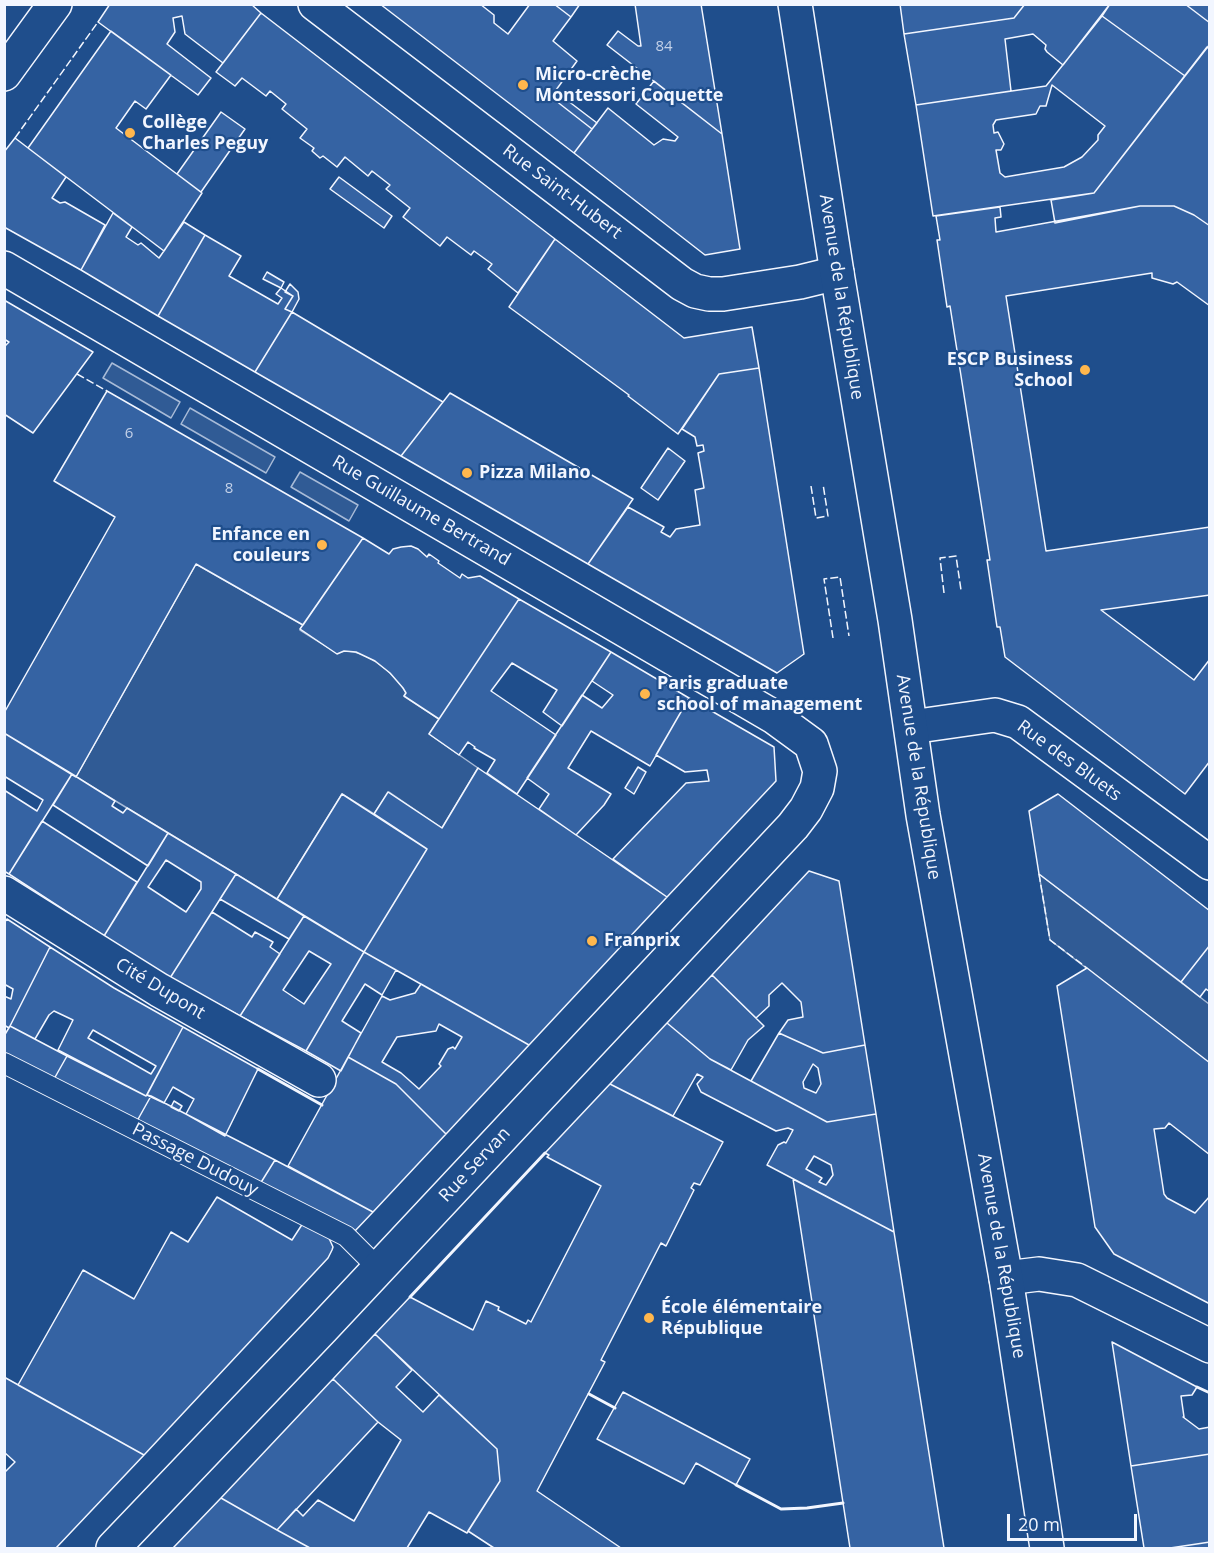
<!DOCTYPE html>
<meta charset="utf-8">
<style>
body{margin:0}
#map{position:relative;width:1214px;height:1553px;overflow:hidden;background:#1f4e8c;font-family:"Open Sans",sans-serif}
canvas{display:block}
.frame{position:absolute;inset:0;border:6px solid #f2f6ff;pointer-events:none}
.scale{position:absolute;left:1007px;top:1514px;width:130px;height:27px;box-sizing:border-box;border:3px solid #f2f6ff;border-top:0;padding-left:8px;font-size:18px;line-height:21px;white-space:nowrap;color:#f2f6ff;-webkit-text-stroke:4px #1f4e8c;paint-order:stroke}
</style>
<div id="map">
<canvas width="1214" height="1553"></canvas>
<div class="frame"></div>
<div class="scale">20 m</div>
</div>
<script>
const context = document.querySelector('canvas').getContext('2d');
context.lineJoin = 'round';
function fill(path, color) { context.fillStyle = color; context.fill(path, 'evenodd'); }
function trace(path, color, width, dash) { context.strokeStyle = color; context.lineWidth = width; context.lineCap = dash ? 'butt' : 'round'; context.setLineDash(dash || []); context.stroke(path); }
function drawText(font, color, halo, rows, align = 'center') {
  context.font = font + ' "Open Sans",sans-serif'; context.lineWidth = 4.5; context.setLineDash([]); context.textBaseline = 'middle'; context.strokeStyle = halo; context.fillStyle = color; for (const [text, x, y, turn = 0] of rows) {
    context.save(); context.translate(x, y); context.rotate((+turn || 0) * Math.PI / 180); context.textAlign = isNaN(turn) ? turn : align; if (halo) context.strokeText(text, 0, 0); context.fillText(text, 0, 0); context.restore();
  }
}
const green = new Path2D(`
 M112,363L180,402L171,418L103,378Z
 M190,408L275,457L266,473L181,424Z
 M300,472L358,505L349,521L291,487Z
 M196,564L303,625L300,630L337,653C359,643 397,674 406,693L404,696L439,719L429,734L478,768L442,828L389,792L374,814L342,794L277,899L76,777Z
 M1039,874L1209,1004V1063L1050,940Z`);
const building = new Path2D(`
 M110,4H251L261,13L223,63L185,34L182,16L173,18L175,32L167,44L211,78L198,95L98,22Z
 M380,4H480L494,15V23L508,34L530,4H554L571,17L553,41L577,61L551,97L592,129L574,153Z
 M554,4H580L571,17Z
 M635,4H701L722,134L607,45L618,31L638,46H641Z
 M900,4H1025L1014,18L904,34Z
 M1025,4H1110L1063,65L1047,52L1045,49L1046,45L1033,34L1005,39L1011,91L916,105L904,34L1014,18Z
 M1110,4H1185L1210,23V44L1185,76L1102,16Z
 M1185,4H1210V23Z
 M261,13L555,239L518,293L488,269L492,264L474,251L471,255L447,237L440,246L403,217L410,208L386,189L390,185L372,171L368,176L345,157L337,167L323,156L320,158L312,151L314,148L300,138L307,129L282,109L286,104L270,91L266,96L242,78L235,86L216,72Z
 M1102,16L1185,76L1094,193L933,216L916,105L1046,86ZM1052,85L1105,126L1098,135V140L1082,157L1064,167L1005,177L1000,173L996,150H1001L1004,144L998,132L994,133L993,125L996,120L1036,114L1040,106H1046Z
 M111,31L171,75L146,109L135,101L116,128L202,193L164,251L28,148Z
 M1207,47L1210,49V226L1194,215L1174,206H1140L1055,223L1051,200L1094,193Z
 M654,81L722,134L740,249L705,255L574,153L608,108L654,145L663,139L675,141L678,137L636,104Z
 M555,91L597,123L592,129L551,97Z
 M221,112L245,129L201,192L177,174Z
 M15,138L66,177L52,198L60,203L65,202L105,225L81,270L4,227V152Z
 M339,177L392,216L384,228L330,189Z
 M1140,206H1174L1194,215L1210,226V306L1177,282L1173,284L1152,278V273L1006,296L1046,551L1210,527V595L1101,610L1194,680L1210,659V761L1185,794L1005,657L1000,627H997L987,560H990L950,306L947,307L937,240H940L936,216L1000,207L1001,217L995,218L996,232Z
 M113,213L132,227L126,237L138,245L141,243L159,258L184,222L205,235L158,316L81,270Z
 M205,235L241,256L229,276L278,304L282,298L276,294L281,288L293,296L285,309L292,312L255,372L158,316Z
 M555,239L684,338L752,327L759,368L719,374L678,434L628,396L629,395L509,307Z
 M267,272L284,282L281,288L263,279Z
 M290,284L298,292L299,299L292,312L285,309L293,296L285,292Z
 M4,300L93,352L33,433L4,414V347L9,342L4,339Z
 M292,312L443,402L401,456L255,372Z
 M759,368L804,654L777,673L588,564L628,507L664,527L661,532L670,537L676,529L700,525L695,490L704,488L698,453L704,451L703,445L697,446L695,437L682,429L719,374Z
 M107,391L363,538L303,625L196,564L76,777L4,733V713L115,517L54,481Z
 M450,393L633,499L588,564L401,456Z
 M668,448L685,461L658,500L641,488Z
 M363,538L389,554L393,549L401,547L411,546L418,549L427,557L429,554L439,561L438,563L460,578L462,574L468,578L480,576L519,599L439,719L404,696L406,693L403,688L390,673L375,661L356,652L344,651L337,654L300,629Z
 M519,599L611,652L562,726L543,712L557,690L512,663L491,691L556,735L517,794L487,773L495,760L474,748L475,747L468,742L459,755L429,734Z
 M611,652L689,698L650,766L591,731L568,768L611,794L604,805L576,835L539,809L549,794L527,778L582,695L602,708L613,695L592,681Z
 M689,698L774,747L776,781L667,897L613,859L686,783L709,781L707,770L685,772L656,755Z
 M4,733L72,774L9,874L4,871V790L37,811L43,800L4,776Z
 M638,767L646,772L634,794L625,788Z
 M478,768L667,897L529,1045L364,952L427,849L374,814L388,792L442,828Z
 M72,774L115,801L112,806L123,813L127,808L168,833L148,866L53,805Z
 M342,794L427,849L364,952L277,899Z
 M1058,794L1210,911V945L1181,982L1039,874L1029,811Z
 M42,821L137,882L104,936L9,874Z
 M168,833L236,874L170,978L104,936ZM166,860L201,882V889L186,912L148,887Z
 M809,871L839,881L865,1045L823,1053L779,1033L788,1020L803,1017L801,1002L782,983L769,995V1006L756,1018L712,975Z
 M236,874L304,916L289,939L220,899Z
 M212,912L252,937L255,932L273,942L270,947L280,954L240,1016L170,978Z
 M304,916L364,952L306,1051L240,1016ZM309,951L331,964L304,1004L283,990Z
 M7,919L50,947L9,1028L4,1025V996L11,999L13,989L4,984V923Z
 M1210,945V992L1206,989L1200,997L1181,982Z
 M50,947L114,988L183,1027L146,1096L58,1050L73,1020L54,1011L49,1015L35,1039L10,1026ZM93,1030L156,1066L151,1074L88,1038Z
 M364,952L396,970L382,995L365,984L342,1021L361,1033L341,1071L306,1051Z
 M1087,968L1210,1063V1155L1169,1123L1165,1128L1154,1129L1164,1194L1167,1198L1195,1213L1210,1196V1304L1114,1254L1095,1227L1057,986Z
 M712,975L764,1026L748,1040L731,1070L710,1059L667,1023Z
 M421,984L529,1045L446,1134L396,1084L348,1057L382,996L390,1000L415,993ZM439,1024L462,1037L455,1049L453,1047L448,1049L439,1064L441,1066L419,1089L401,1073L382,1062L397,1037L436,1031Z
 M667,1023L710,1059L827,1122L876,1114L894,1232L767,1165L778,1145L784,1142L786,1143L793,1130L788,1128L776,1131L701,1092L697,1084L703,1077L697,1074L673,1116L610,1084ZM814,1156L831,1165L833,1175L826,1185L819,1182L822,1178L806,1169Z
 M10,1026L67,1056L54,1079L4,1054V1036Z
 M183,1027L258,1069L225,1136L186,1114L194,1099L173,1087L164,1103L147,1095Z
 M779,1033L823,1053L865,1045L876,1114L827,1122L751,1081ZM813,1064L818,1068L821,1084L816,1093L804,1088L803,1082Z
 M67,1056L146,1096L147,1095L151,1096L137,1121L54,1079Z
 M348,1057L396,1084L446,1134L373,1212L288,1166Z
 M610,1084L723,1142L700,1185L694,1183L691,1188L694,1190L666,1246L661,1243L601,1360L605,1362L537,1491L621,1548H494L468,1531L500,1481L497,1449L375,1334L410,1297L473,1330L486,1301L499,1307L498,1310L526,1324L528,1320L531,1322L601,1186L547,1157L549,1155L545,1153Z
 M151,1096L275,1160L260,1184L137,1121Z
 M174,1101L182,1106L179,1111L171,1107Z
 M275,1160L373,1212L354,1232L260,1184Z
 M793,1179L894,1232L944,1548H850Z
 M217,1197L292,1240L303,1223L328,1236L333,1247L332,1250L328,1258L144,1455L18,1385L83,1270L134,1299L171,1232L188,1242Z
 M375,1334L412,1370L396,1387L423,1412L439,1395L497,1449L500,1481L467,1533L429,1512L407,1548H310L277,1530L296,1509L303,1516L318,1500L354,1521L401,1440L378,1422L333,1379Z
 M1112,1342L1197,1387L1192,1395L1181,1396L1184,1417H1183L1199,1429L1210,1427V1454L1131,1466Z
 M4,1377L144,1455L56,1548H4V1473L15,1462L4,1452Z
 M333,1379L378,1422L277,1530L221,1498Z
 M623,1392L750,1459L736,1485L696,1463L684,1484L597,1439Z
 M1210,1454V1542L1170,1548H1144L1131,1466Z
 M221,1498L277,1530L310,1548H173Z
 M1210,1542V1548H1170Z`);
const lane = new Path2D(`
 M4,1063L346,1236L378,1268`);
const street = new Path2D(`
 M315,4L682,284L695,291L709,294H723L800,282L837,273
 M4,74L55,4
 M4,268L774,717L811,744L820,771L817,788L806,809L793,826L322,1329L113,1548
 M911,727L995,715L1018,722L1210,863
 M4,893L159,990L319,1080
 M1006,1278L1039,1274L1077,1280L1210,1346`);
const primary = new Path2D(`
 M795,4L837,273L895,620L923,815L1006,1278L1047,1548`);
const fence = new Path2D(`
 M15,138L98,22
 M77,374L107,391
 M811,486L816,518L828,516L823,484
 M944,593L940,558L956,556L961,590
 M833,638L824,579L840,577L849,636
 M1039,874L1050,940L1087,968`);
const wall = new Path2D(`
 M258,1069L322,1105
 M410,1297L545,1153
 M1197,1387L1210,1393
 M589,1394L615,1408
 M736,1485L781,1509L807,1508L843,1503`);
const markers = [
 [523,85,6,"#ffb74d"],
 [130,133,6,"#ffb74d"],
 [1085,370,6,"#ffb74d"],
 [467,473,6,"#ffb74d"],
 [322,545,6,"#ffb74d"],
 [645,694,6,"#ffb74d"],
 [592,941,6,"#ffb74d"],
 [649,1318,6,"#ffb74d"]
];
const numberNames = [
 ["84",664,47],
 ["6",129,434],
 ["8",229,489]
];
const poiNames = [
 ["Micro-crèche",535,75],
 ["Montessori Coquette",535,96],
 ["Collège",142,123],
 ["Charles Peguy",142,144],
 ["ESCP Business",1073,360,"right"],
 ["School",1073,381,"right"],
 ["Pizza Milano",479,473],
 ["Enfance en",310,535,"right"],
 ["couleurs",310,556,"right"],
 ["Paris graduate",657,684],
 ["school of management",657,705],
 ["Franprix",604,941],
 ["École élémentaire",661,1308],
 ["République",661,1329]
];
const streetNames = [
 ["Rue Saint-Hubert",562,192,37],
 ["Avenue de la République",841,297,81],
 ["Rue Guillaume Bertrand",421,511,30],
 ["Rue des Bluets",1069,761,36],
 ["Avenue de la République",918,777,81],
 ["Cité Dupont",160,989,31],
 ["Passage Dudouy",195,1160,27],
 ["Rue Servan",475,1165,-47],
 ["Avenue de la République",1001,1256,80]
];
fill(green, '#305b95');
trace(green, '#a8bbd7', 1.5);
fill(building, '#3563a3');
trace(building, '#f2f6ff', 1.5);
trace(lane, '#f2f6ff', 22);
trace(street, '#f2f6ff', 36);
trace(primary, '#f2f6ff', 36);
trace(lane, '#1f4e8c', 20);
trace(street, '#1f4e8c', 33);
trace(primary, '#1f4e8c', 33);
trace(fence, '#f2f6ff', 1.5, [8, 3]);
trace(wall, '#f2f6ff', 3);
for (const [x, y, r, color] of markers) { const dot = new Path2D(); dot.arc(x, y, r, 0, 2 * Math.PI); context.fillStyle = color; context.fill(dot); trace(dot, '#1f4e8c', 2); }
drawText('15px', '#c3d1e8', null, numberNames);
drawText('bold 18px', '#f2f6ff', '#1f4e8c', poiNames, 'left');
drawText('18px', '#f2f6ff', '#1f4e8c', streetNames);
</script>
